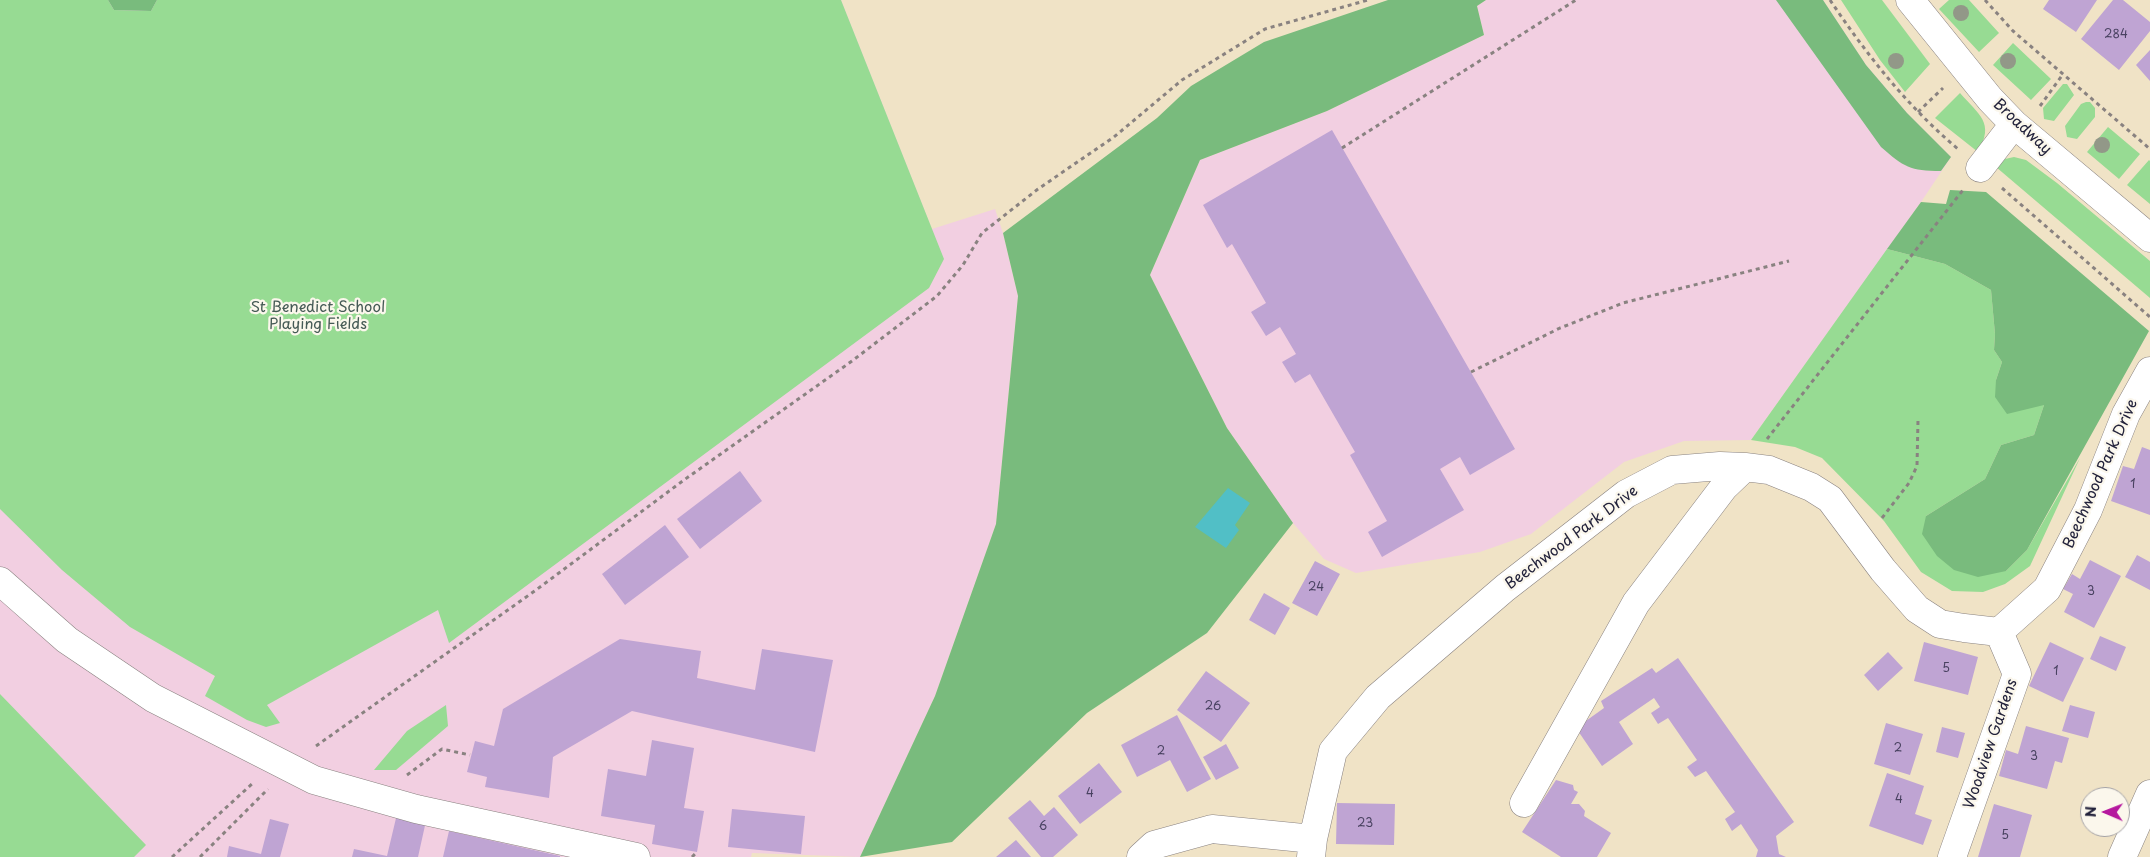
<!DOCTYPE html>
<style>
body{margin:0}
#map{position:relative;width:2150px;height:857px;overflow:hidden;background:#f0e3c6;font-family:"Playpen Sans",sans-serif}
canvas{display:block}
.north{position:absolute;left:2080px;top:787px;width:50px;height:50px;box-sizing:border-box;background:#fbf7ec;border:1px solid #a4a2a5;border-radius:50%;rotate:271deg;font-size:14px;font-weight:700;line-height:20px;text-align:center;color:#22223b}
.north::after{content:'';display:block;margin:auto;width:18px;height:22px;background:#b5179e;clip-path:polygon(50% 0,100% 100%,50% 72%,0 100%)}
</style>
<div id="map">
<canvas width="2150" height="857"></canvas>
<div class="north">N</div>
</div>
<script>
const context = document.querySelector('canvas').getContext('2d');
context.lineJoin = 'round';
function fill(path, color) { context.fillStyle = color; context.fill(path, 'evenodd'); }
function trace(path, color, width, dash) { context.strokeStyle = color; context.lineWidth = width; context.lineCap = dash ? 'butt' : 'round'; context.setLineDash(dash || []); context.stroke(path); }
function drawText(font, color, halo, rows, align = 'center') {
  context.font = font + ' "Playpen Sans",sans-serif'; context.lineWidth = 4.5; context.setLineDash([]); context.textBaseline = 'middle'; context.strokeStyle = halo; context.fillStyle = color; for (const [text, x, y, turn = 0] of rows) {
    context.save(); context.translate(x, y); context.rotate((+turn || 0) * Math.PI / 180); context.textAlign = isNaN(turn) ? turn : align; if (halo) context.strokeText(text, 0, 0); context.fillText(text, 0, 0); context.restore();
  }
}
const built = new Path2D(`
 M0,0H841L932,229L995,209L1003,233L1018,296L996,524L935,696L860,857L752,853L751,857H0Z
 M1486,0H1823L1866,65L1907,113L1951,157L1921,202L1751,440L1684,441L1624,462L1531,534L1480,552L1356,573L1324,559L1293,523L1227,428L1150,275L1200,160L1327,111L1484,35L1477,6Z`);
const green = new Path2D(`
 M0,0H108L114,10L151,11L157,0H841L944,259L929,288L449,643L438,610L267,705L280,723L266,727L247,720L205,696L215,676L130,627L62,570L0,509Z
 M1841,0H1882L1930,64L1905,92L1880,60Z
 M1949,0H1969L1999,33L1979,52L1939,9Z
 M2013,43L2051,79L2031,100L1993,65Z
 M2063,84H2067L2074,95L2054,121L2044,119L2043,108Z
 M1960,93C1979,115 1995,122 1978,152L1935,118Z
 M2086,102H2090L2095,108V117L2077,139L2067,137L2065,126L2081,104Z
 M2108,127L2140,154L2119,179L2087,152Z
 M2014,157L2026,160L2057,183L2150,261V298L1996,167L2005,159Z
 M2149,160L2150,161V204L2127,185Z
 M1887,249L1945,264L1991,290L1995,334L1994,350L2002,362L1996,380L2044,405L2034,435L2001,445L1985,479L1926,516L2006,571L2027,550L2080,458L2030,566L2005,584L1983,592L1952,591L1921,572L1884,521L1822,458L1795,447L1751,440Z
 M0,694L146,845L134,857H0Z
 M446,705L448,726L396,770H374L407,731Z`);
const forest = new Path2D(`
 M108,0H157L151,11L114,10Z
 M1388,0H1486L1477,6L1484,35L1327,111L1200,160L1150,275L1227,428L1293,523L1207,633L1087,713L952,842L860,857L935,696L996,524L1018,296L1003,233L1157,118L1191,86L1264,42Z
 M1776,0H1823L1866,65L1907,113L1951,157L1941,171C1910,171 1904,167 1881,147Z
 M1950,190L1986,192L2149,331L2027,550L2006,571L1978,577L1954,570L1937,556L1922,534L1926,516L1985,479L2001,445L2034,435L2044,405L2007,414L1995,397L1996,380L2002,362L1994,350L1995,334L1991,290L1945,264L1887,249L1921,202L1946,204Z`);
const water = new Path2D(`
 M1228,488L1250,503L1235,525L1239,530L1226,548L1195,527Z`);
const building = new Path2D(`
 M2049,0H2097L2076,32L2043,9Z
 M2113,0H2123L2150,22V31L2119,70L2081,39Z
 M2150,50V81L2136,65Z
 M1332,130L1515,449L1470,475L1460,457L1440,469L1464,510L1382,557L1368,532L1387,521L1350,455L1355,452L1310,374L1295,383L1282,362L1296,354L1280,327L1266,336L1251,312L1266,303L1232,244L1227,248L1203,205Z
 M2142,447L2150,450V515L2111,501L2123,466L2134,469Z
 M740,471L762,501L700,549L677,519Z
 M665,525L689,557L625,605L602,574Z
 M2137,555L2150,562V590L2125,577Z
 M2090,560L2121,576L2094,628L2064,612L2073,594L2063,589L2072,574L2080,579Z
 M1315,561L1340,574L1317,616L1292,603Z
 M1264,593L1290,608L1275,635L1249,620Z
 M2100,636L2126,647L2116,671L2090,659Z
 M620,639L701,651L697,678L755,690L762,649L833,660L815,752L632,711L553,757L549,798L485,787L487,777L467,772L475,741L494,746L503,709Z
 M1924,642L1978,657L1968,695L1914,681Z
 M2050,642L2084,658L2063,702L2029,686Z
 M1888,652L1903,668L1878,691L1864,675Z
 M1678,658L1794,822L1776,836L1779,854L1786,857H1756L1758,850L1741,824L1732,831L1725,819L1735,812L1706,771L1695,777L1687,767L1697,760L1668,718L1658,724L1651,713L1660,707L1654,698L1619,722L1633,744L1602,766L1576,728L1604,708L1601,701L1652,668L1656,673Z
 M1206,671L1250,703L1221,742L1177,710Z
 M2070,705L2095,712L2088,738L2062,731Z
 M1177,715L1211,779L1187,792L1170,760L1137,777L1121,745Z
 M1886,723L1923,734L1910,775L1874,764Z
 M2026,726L2069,738L2062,763L2055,761L2047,789L1999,776L2006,750L2018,754Z
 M1942,727L1965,733L1958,758L1936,752Z
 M652,740L694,748L684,808L704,811L697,852L652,844L655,825L601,816L608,769L646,776Z
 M1226,744L1239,768L1216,780L1203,757Z
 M1099,763L1122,792L1080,824L1058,796Z
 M1887,773L1924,786L1915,814L1932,820L1923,845L1869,826Z
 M1556,780L1573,785L1574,790L1578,792L1571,804H1579L1585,811L1584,816L1611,833L1597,857H1561L1522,832Z
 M1030,800L1044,816L1054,807L1078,835L1053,857H1041L1008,818Z
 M1337,803L1395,804L1394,845L1336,844Z
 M1994,804L2032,815L2020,857H1978Z
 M732,809L805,816L801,854L728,847Z
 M397,814L426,821L418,857H352L354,849L387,856Z
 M270,819L289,824L280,857H227L229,846L261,854Z
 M449,831L560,856V857H443Z
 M1016,840L1031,857H996Z`);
const path = new Path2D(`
 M1830,0C1867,55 1907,106 1958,149
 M1985,0L2013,31L2150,149
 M2040,106L2063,74
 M1918,112L1943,88
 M1342,148L1576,0
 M2002,188L2150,317
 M1471,372L1560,328L1623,303L1789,261
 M1767,439L1963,190
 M1882,518L1909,483L1917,466L1918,420
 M316,746L536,590L684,480L852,361L937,296L963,265L982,233L1038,189L1114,137L1182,80L1265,29L1368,0
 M407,775L442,749L470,755
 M172,857L253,783
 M200,857L268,789
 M692,857L697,852`);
const minor = new Path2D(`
 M1910,0L1990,99L2014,124L2150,238
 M1980,168L2014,124
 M0,581L67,640L153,698L314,780L416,809L636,857
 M1524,803L1636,603L1724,487L1745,467
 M1141,857L1154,845L1212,829L1313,839
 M1311,857L1313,839L1333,751L1378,697L1505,588L1626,494L1672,470L1720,466L1745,467L1769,470L1811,487L1830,499L1883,570L1917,609L1940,624L1964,628L1999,632L2047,589L2088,510L2126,414L2150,371
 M1952,857L2017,674L1999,632
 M2122,857L2150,794`);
const trees = [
 [1961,13],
 [1896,61],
 [2008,61],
 [2102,145]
];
const numberNames = [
 ["284",2116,35],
 ["1",2133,485],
 ["24",1316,588],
 ["3",2091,592],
 ["5",1946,669],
 ["1",2056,672],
 ["26",1213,707],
 ["2",1898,749],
 ["2",1161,752],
 ["3",2034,757],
 ["4",1090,794],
 ["4",1899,800],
 ["23",1365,824],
 ["6",1043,827],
 ["5",2005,836]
];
const streetNames = [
 ["Broadway",2022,127,43],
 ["Beechwood Park Drive",2101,474,-66],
 ["Beechwood Park Drive",1572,538,-37],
 ["Woodview Gardens",1991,744,-71]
];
const parkNames = [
 ["St Benedict School",318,308],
 ["Playing Fields",318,325]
];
fill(built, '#f2cfe1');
fill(green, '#97db93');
fill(forest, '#79bb7d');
fill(water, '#51bfc6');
fill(building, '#bfa4d3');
trace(minor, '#898280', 29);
trace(path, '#898280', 3, [4, 4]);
trace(minor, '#fff', 28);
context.fillStyle = '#929888';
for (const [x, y] of trees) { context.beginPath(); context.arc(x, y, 8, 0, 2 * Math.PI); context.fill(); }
drawText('12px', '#494261', null, numberNames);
drawText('15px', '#22223b', '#fbf7ec', streetNames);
drawText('15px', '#455a55', '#fbf7ec', parkNames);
</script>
